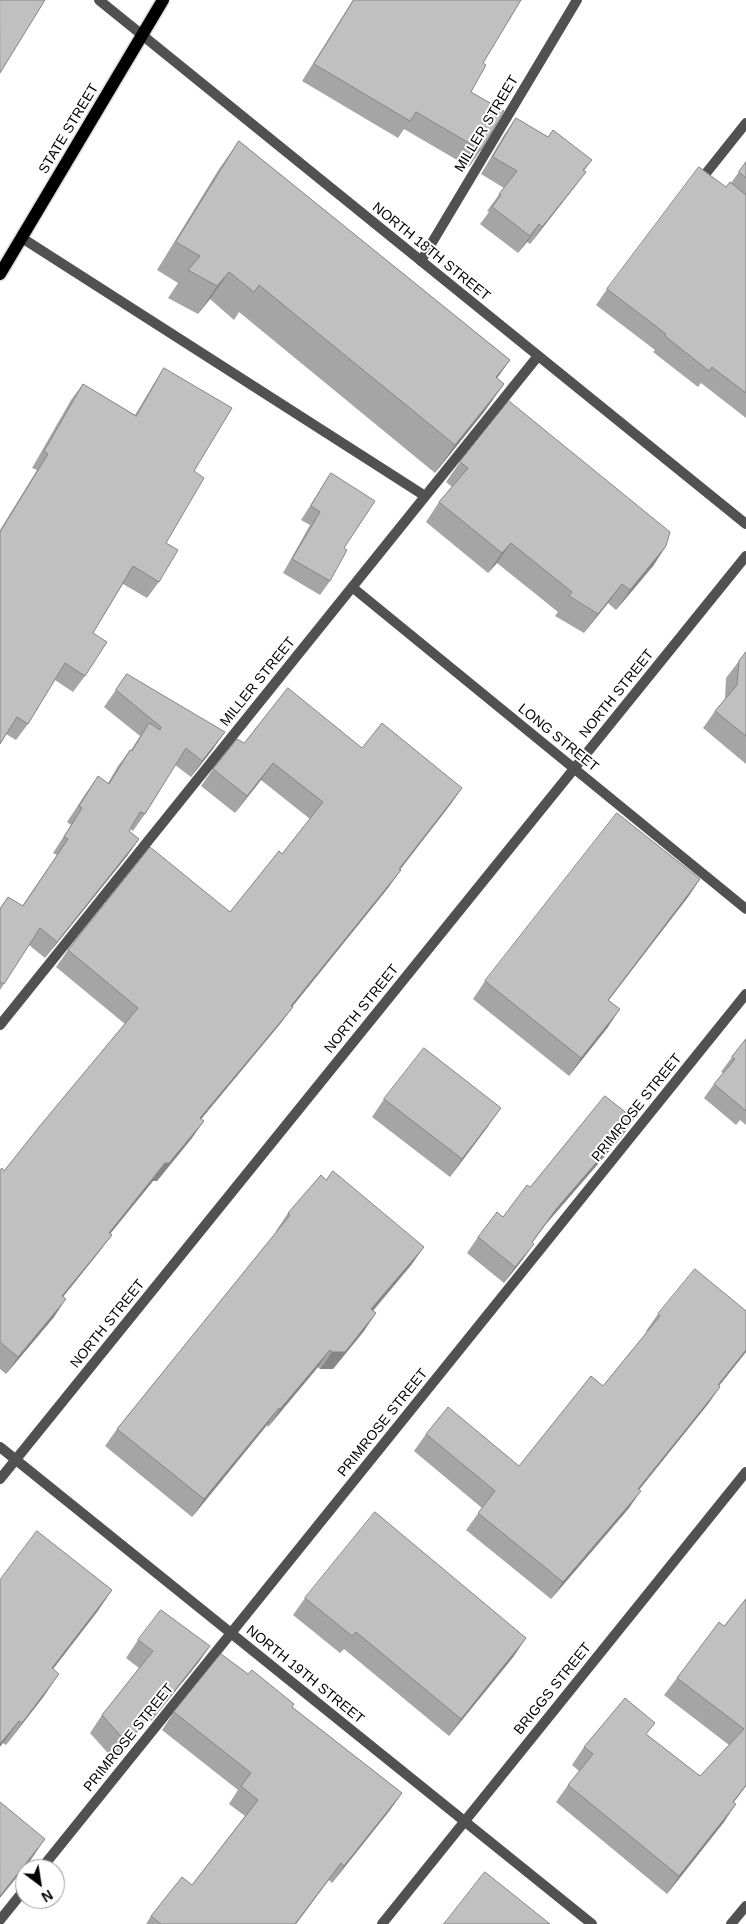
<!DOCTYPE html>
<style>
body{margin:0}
#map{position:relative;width:746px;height:1924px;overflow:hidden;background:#fff;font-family:Arial,sans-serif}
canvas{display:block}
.north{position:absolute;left:15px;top:1859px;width:50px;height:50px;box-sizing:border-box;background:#fff;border:1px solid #999;border-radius:50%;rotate:149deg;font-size:14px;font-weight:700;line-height:20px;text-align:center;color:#000}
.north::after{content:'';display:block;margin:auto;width:18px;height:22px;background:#000;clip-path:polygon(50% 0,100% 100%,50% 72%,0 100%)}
</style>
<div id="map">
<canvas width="746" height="1924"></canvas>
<div class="north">N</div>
</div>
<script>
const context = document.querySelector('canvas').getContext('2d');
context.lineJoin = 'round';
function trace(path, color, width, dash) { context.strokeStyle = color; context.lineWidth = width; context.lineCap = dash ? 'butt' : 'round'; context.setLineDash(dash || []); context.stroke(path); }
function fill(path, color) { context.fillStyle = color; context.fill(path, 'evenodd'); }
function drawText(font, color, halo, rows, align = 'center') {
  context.font = font + ' Arial,sans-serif'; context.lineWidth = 4; context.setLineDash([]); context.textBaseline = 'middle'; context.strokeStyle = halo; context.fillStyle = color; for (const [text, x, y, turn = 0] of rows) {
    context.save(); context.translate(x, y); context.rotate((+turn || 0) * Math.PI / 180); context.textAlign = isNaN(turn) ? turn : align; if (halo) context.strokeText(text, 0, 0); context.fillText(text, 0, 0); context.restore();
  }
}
const service = new Path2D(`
 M709,182L703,177L746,123
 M22,238L425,496
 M421,261L577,0
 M352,587L746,909
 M0,1025L538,356
 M41,1869L746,994
 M0,1920L25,1889
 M731,1924L746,1906`);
const minor = new Path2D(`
 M99,0L746,524
 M0,1447L592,1924
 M0,1479L746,556
 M382,1924L746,1472`);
const primary = new Path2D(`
 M0,274L163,0`);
const wall = new Path2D(`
 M353,0H521L483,63L471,92L481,150L469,167L404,129L398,138L302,81Z
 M516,118L548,137L592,160L584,171L586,172L573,189L530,244L527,242L518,253L480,224L489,212L487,211L504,188L481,174L504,135Z
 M239,141L510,360L497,378L504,384L484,412L435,473L239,312L234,320L210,299L198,314L168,298L178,283L157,270L219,169Z
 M746,162V418L701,383L698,387L653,352L655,350L596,305L607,289L726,187L731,183Z
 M164,368L194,471L166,543L159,582L147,598L123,584L93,633L85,676L73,692L55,680L28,724L16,740L6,734L0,744V530L37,470L32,468L71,400L83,384L135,415L153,385Z
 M460,462L666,546L653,566L616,610L608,603L584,633L555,616L558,612L497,563L488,573L426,522L439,502L452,487L446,482Z
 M331,473L344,548L330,581L320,595L283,573L310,525L301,520Z
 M746,652V764L703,728L715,711L725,699L726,678L739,661Z
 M127,674L213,749L191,777L175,765L145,814L133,831L130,829L129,831L139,839L127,856L45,958L29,945L0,990V908L8,897L22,906L57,855L53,853L71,825L67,822L86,793L98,776L108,783L118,766L130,750H131L140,736L104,707Z
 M244,743L362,748L462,788L450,805L400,870L388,888L292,1007H293L280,1024L201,1119L192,1138L157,1181H153L110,1234L112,1235L99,1252L63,1297L54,1317L6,1374L0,1369V1170L4,1171L125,1024L56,967L68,950L230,912L282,854L310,819L261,780L235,813L201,786L213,769Z
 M700,879L688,897L608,1000V1027L569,1076L473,999L485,981Z
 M746,1039V1125L740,1120L736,1125L704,1098L714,1084L723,1073L721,1072L732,1057Z
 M384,1099L489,1125L450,1177L372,1117Z
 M623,1135L546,1224L533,1242L523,1259L504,1283L467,1253L478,1237L503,1217L530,1187Z
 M288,1213L412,1264L373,1311L364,1331L333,1369H320L318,1367L268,1427L267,1425L192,1517L105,1446L117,1429L277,1232L276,1231Z
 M746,1311V1352L719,1386L720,1387L708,1404L639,1490L629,1508L551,1599L466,1530L482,1508L414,1451L426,1434L519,1466L603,1386L647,1332L646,1331L658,1314Z
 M0,1580L112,1590L97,1612L53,1669L44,1696L6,1745L3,1743Z
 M305,1598L514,1656L449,1736L344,1649L340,1653L293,1615Z
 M746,1599V1786L733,1803L724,1822L667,1894L556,1802L568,1785L579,1771L572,1765L584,1747L647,1735L700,1776L729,1745L664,1695L677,1678L724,1626Z
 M138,1640L210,1646L198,1663L151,1721L148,1718L115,1761L90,1733L102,1715L139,1668L126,1658Z
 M292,1707L402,1793L390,1810L332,1883L329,1880L296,1924H146L151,1916L192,1885L245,1816L229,1804L238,1790L162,1730L174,1712Z`);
const shadedWall = new Path2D(`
 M586,172L573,189L530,244L542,227Z
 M539,224L527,242L518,253L530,236Z
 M229,272L210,299L198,314L217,286Z
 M510,360L490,388L496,377Z
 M504,384L484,412L435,473L455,445Z
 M511,543L497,563L488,573L502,553Z
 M666,546L653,566L616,610L630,590Z
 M622,584L608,603L584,633L598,614Z
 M225,732L213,749L191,777L202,761Z
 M273,763L261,780L235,813L247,796Z
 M462,788L450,805L387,886L399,869Z
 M139,839L127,856L45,958L57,942Z
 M401,870L388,888L279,1023L291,1006Z
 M700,879L688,897L596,1017L608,1000Z
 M293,1007L280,1024L188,1135L200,1118Z
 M620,1009L608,1027L569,1076L581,1058Z
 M501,1108L489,1125L450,1177L462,1159Z
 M634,1119L623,1135L546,1224L521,1257L557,1208Z
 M204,1121L192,1138L157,1181H153L97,1250L109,1233L165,1163Z
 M112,1235L99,1252L50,1313L62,1296Z
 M534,1244L523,1259L504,1283L515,1267Z
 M424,1247L412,1264L359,1327L371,1309Z
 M66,1299L54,1317L6,1374L18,1357Z
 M376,1313L364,1331L333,1369H320L332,1352Z
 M330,1350L318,1367L268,1427L280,1409Z
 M746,1350V1352L706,1402L718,1385Z
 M720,1387L708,1404L626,1506L638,1489Z
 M279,1408L267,1425L192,1517L204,1499Z
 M641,1491L629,1508L551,1599L563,1582Z
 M112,1590L97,1612L36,1691L52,1668Z
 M526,1638L514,1656L449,1736L461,1719Z
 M210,1646L198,1663L151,1721L164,1704Z
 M59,1674L44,1696L6,1745L22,1723Z
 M160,1701L148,1718L115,1761L127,1743Z
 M19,1721L3,1743L0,1747V1744Z
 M746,1785V1786L721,1819L733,1802Z
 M402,1793L390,1810L332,1883L344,1866Z
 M736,1804L724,1822L667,1894L679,1876Z
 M45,1839L30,1861L0,1898V1896Z
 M341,1863L296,1924H295Z`);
const building = new Path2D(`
 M0,0H45L0,73Z
 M354,0H521L483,63L486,65L471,92L504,111L481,150L416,112L410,121L314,64Z
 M516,118L548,137L553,130L592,160L583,170L586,172L542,227L539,224L530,236L492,207L501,195L499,194L517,171L493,157Z
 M239,141L510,360L496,377L504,384L455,445L259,285L254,292L229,272L217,286L188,270L200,256L176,242Z
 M746,162V178L739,172Z
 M699,167L726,187L730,182L746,195V393L712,367L709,371L665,336L666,334L607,289Z
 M164,368L232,408L194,471L204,478L166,543L178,550L159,582L133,566L93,633L107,642L85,676L65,663L28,724L17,717L0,744V532L48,454L44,451L83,384L136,416Z
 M509,401L670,532L666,546L630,590L622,584L598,614L569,596L572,592L511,543L502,553L439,502L468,468L460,462Z
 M331,473L375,501L344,548L347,550L330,581L292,559L320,512L311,506Z
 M746,652V736L715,711L737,685L739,661Z
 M127,674L225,732L202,761L186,748L145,814L140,812L129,831L139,839L57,942L40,928L4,984L0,982V909L8,897L23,906L68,839L64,837L82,808L79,806L98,776L109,784L130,750L132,751L149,723L160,730L161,727L116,690Z
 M288,688L362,748L382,723L462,788L399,869L401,870L291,1006L293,1007L200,1118L204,1121L169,1163H165L109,1233L112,1235L62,1296L66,1299L18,1357L0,1342V1170L2,1168L4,1171L39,1127L138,1008L68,950L150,847L230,912L279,851L282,854L323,802L273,763L247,796L213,769L237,739L244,743Z
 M617,813L700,879L608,1000L620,1009L581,1058L485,981Z
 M746,1039V1111L714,1084L735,1059L732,1057Z
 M424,1048L501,1108L462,1159L384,1099Z
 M605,1096L634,1119L557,1208L532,1242L534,1244L515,1267L478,1237L497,1212L503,1217L527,1185L530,1187Z
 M333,1171L424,1247L371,1309L376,1313L345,1352H332L330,1350L280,1409L279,1408L204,1499L117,1429L290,1215L288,1213L307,1191L321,1175L326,1180Z
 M695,1269L746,1311V1350L718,1385L720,1387L638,1489L641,1491L563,1582L478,1513L495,1491L426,1434L448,1407L519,1466L591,1376L603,1386L660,1316L658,1314Z
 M375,1512L526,1638L461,1719L356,1632L352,1636L305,1598Z
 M37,1531L112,1590L52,1668L59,1674L22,1723L19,1721L0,1744V1580Z
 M746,1599V1785L733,1802L736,1804L679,1876L568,1785L593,1754L584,1747L625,1698L655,1723L646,1734L700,1776L744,1729L677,1678L719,1622L724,1626Z
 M161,1610L210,1646L164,1704L160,1701L127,1743L102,1715L153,1651L138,1640Z
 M221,1654L248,1674L252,1670L294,1704L292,1707L402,1793L344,1866L341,1863L295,1924H161L151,1916L182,1877L192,1885L258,1800L241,1786L251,1773L174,1712Z
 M0,1802L45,1839L0,1896Z
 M485,1872L550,1924H444Z`);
const streetNames = [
 ["MILLER STREET",487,124,-59],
 ["STATE STREET",69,129,-59],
 ["NORTH 18TH STREET",431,252,39],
 ["MILLER STREET",258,682,-51],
 ["NORTH STREET",617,694,-51],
 ["LONG STREET",558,738,39],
 ["NORTH STREET",362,1009,-51],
 ["PRIMROSE STREET",637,1108,-51],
 ["NORTH STREET",108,1324,-51],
 ["PRIMROSE STREET",383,1423,-51],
 ["NORTH 19TH STREET",305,1675,39],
 ["BRIGGS STREET",553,1689,-51],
 ["PRIMROSE STREET",129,1738,-51]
];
trace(primary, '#dbdbdb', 15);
trace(service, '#515151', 10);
trace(minor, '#515151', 10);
trace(primary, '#000', 12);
fill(wall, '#a5a5a5');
fill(shadedWall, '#868686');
fill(building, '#c0c0c0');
trace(building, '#868686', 1);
drawText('14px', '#000', '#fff', streetNames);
</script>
